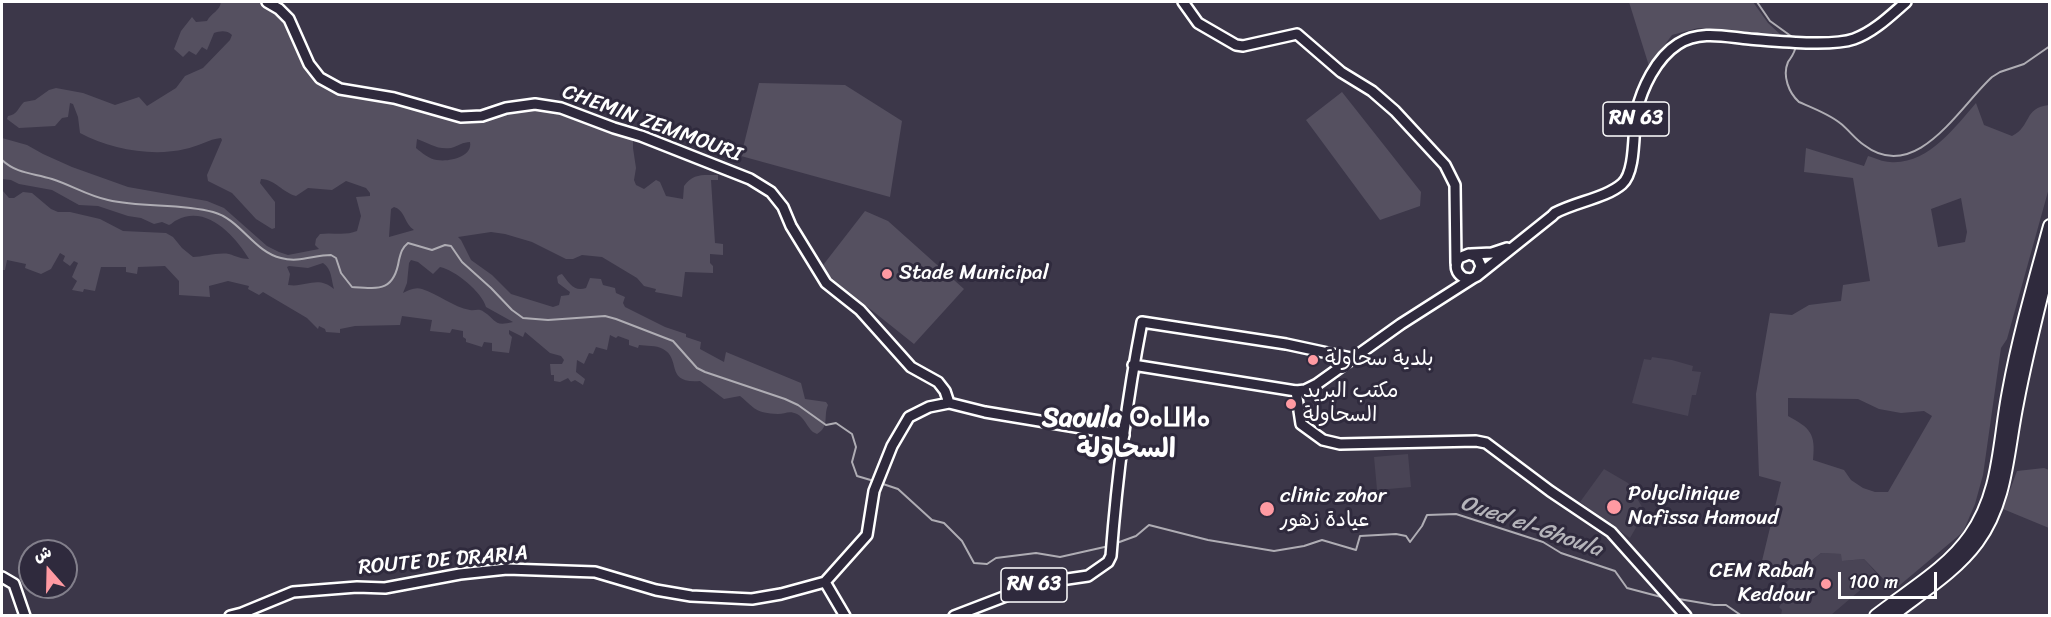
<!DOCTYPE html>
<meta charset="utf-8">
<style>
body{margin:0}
#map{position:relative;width:2051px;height:617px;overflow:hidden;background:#3c3749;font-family:Sriracha,"Playpen Sans Arabic",sans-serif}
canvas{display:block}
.frame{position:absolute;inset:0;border:3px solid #fff;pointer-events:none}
.north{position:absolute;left:18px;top:539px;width:60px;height:60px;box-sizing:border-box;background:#2f2a3d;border:2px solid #827f8b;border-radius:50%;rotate:340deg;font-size:16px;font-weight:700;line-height:24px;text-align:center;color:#fff}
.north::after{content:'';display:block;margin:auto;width:21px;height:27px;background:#ff9aa2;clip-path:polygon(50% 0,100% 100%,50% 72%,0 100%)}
.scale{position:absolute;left:1838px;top:572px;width:99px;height:27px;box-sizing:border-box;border:3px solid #fff;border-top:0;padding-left:8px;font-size:18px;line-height:21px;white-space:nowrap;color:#fff;-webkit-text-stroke:4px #2f2a3d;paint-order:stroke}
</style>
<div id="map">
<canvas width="2051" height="617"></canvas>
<div class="frame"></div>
<div class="north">ش</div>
<div class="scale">100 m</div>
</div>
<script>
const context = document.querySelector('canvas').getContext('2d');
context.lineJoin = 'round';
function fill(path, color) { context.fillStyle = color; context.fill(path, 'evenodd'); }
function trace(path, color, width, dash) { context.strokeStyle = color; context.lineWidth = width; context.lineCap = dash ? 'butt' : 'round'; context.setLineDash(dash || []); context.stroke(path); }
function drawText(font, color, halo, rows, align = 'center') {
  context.font = font + ' Sriracha,"Playpen Sans Arabic","Noto Sans Tifinagh",sans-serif'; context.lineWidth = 6; context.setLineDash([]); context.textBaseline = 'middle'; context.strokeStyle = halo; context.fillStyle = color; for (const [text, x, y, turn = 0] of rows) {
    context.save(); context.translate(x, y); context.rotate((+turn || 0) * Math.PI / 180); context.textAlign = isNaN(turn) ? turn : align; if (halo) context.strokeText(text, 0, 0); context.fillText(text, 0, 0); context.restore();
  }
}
const built = new Path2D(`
 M1652,357L1672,360L1693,366L1692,371L1701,372L1696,395H1692L1688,416L1632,403L1644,359L1651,360Z
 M1408,454L1411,487L1377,490L1374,457Z
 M1604,469L1628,483L1645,512L1630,538L1580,502Z
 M1821,553L1842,554V561L1864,559L1878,575L1831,615H1781L1782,610L1779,607L1781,604L1772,594Z`);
const green = new Path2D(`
 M221,2H258L275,11L285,25L303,63L312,77L330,89L428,111L445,117L529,107L592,123L633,138V148L636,168L634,180L636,185L644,189L656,180L660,182L666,196L683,199L684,186C693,173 703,175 718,175V180H711L715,243L723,244V255L710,254V263L713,266V273L685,272L682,297L655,292L656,289L644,286L637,278L602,257L582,255L573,259H566L532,242L505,234L491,232L458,237L461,240L471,260L492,275L511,294L553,307L559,305L561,296L569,295L570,292L558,283L557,277L559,275L562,274C569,283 574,292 586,288L590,278L601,279L603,285L615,288L616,293L625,297L623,303L625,307L665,327L686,334V337L701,342L700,349L724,362L726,352L801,383L805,399L826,402L828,405C823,417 830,426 817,434L813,432C807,427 804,417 797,414C789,410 785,414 778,414C755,413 756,409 740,396L724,399L700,381C664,384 682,359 663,349C656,345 646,346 639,345L638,348L629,345V340L618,336L616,338L610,335L607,350L596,347L593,354L589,353L584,364L577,360L576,372L585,379L583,385L575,380L571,382L568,378L560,382L554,381V375H551L550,364H562L564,360L561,356L550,353L525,332L523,337L509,330V334L512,337L509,353L492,351V343L484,342L482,347L466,342V339L463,337V331L452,329L450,333L430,331L432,320L402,316L400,325L355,326L340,329V333L326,332L325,329L319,326L318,329L307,318L263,292L259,295L248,289L249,286L228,281L209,286L210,297L179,295V281L165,266L138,267L137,274L126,272V267H101L95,291L84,289L83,292L72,290L77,281L72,277L78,263L74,261L70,266L63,261L65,256L60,253L51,269L41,274L25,268L26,264L7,260L5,270H2V190L9,198H14L23,192L32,193L51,209L58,212H70L100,219L123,231L166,233L173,237L182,248L193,257C203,257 218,252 229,254C236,256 241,259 249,259C236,237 207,204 177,220C174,221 172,224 169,225L162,222L154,224L141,218L128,216L98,206L79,205L52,190L19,184L11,180L2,179V138L27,145L43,154L72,167L128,187L207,201L224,208L267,246L279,252L288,255L319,249L315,245L316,239L320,234C332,232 345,236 357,231L361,216L356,197L370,196V193L366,188L346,181L332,190L308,188L296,196C282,192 276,180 261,179L260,183L275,202V228L272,229L256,219L232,193L208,181L207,175L222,140L221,138C209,139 197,147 185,149C152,157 110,149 80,133L78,117L73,104L70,103L68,117L62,118L55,126L19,128L7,119L8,116C17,115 18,108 24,102L35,100L49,90L56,88L83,93L115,105L139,97L147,106L176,88L185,76L203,68L230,40L232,35C227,30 220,31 214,33L207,50L202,47L196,55L189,51L183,57L174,49L181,31L192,17L196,22L207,21C211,13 220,11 221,2ZM417,139C429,143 437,150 451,148C458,146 463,142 470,142C473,157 449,162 437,160C429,159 422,153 416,148ZM394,207C405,210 404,223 414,230L389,237L391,209ZM411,260L418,262L433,274L440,267C455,270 482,292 486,307L513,322C493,327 497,320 484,312C479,308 475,311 470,310C453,307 438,294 422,289C415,287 409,290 403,293L407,283L409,263ZM323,263C332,269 331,279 334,289C317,275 306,288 288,285L290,274L287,267L289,266L308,268Z
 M1629,2H1753L1768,23L1782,36L1698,28L1672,35L1649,66Z
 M759,83L845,85L902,121L890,197L741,156Z
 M1342,92L1421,192L1420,206L1380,220L1306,120Z
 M1976,103L1984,125L2012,136C2032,126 2023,108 2049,105V188L2007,339L2001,348L1983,475L1975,504L1963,532L1894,590L1864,559L1842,561L1841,554L1821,553L1799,571L1761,565L1781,482L1759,476L1756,394L1770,313L1792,315L1809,305L1841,301L1843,285L1870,281L1853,178L1804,172L1806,148L1864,166L1868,156C1875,158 1883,162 1890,162C1928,165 1954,128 1976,103ZM1961,198L1967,232L1965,242L1938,247L1931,209ZM1788,398L1858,399L1879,409L1901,413L1924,411L1932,416L1888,492H1875L1863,488L1851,480L1844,470L1813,460C1816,433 1810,428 1788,416Z
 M865,211L888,221L964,289L914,344L820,269Z
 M2044,468L2049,470V528L2003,509L2017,471Z`);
const stream = new Path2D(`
 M1757,2L1770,21L1795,39
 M1796,45C1795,53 1792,56 1788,62C1782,76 1789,93 1799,102C1813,108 1829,114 1840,123C1849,130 1855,139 1864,145C1916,185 1960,106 1992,77L2000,72L2024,64L2050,46
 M2,160C17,174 33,173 52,179C71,185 88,196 108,200C142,208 179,203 213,212C240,219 254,252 281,258C299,263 314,255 331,255L336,258L341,273L352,287C380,289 394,291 399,260C401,252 402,248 408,243L432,250L445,245L451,246L462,262L491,288L512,310L523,318L548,320L605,316L616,319L673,341L697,368L705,372L785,399L798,405L826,425L836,423L852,434L856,447L852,462L857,476L874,481
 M880,483L898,489L932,520L944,523L962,541L974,563L987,564L996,558L1036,553L1060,557L1109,546
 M1114,544L1136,536L1149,525L1208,540L1274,551L1304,546L1322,540L1356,550L1360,536L1396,534L1406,536L1410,542L1422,526L1427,515L1456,514L1543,542L1561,553L1615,571L1627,588L1665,598
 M1673,598L1714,605H1726L1742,616`);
const secondary = new Path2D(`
 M267,2L279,9L289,19L309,64L320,78L340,89L394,98L461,117L482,116L506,108L535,104L561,108L614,128L641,136L750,179L771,192L783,207L791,226L826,283L860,310L911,367L938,382L945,391L949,403
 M1183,2L1198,23L1236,45L1243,46L1297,34L1341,72L1372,91L1395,111L1445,165L1455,185L1456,263
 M1296,391L1301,424L1323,440L1340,444L1476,441L1486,443L1550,491L1611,532L1686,616
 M2,577L14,584L25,616
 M825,582L845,616
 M230,616L242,613L293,592L357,587L385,588L460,574L507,569L595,572L656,590L691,596L752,599L781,594L825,582L867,535L874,491L892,446L909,417L929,407L949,403L985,412L1124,435`);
const primary = new Path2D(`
 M1471,254L1492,253L1507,248
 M1477,276L1481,266L1477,257L1469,254L1459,258C1454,266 1456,273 1464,278L1471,279L1477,276L1552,216L1555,213C1575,202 1606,198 1622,184C1636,172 1633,131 1636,113C1642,88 1656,58 1678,44C1700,30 1726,37 1749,39C1776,41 1831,47 1854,39C1874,32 1891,15 1906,2
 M1133,365L1296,391L1305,390L1317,384L1401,324L1473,278
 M954,616L1040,583L1088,576L1108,562L1111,556C1117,478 1127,399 1142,322L1286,344L1351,358`);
const highway = new Path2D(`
 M1876,616C1908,591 1947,569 1970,536C2001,493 1999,441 2009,391C2019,336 2035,281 2050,226
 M1891,616C1920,593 1955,572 1977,542C2007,501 2007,451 2017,403C2026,355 2038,308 2050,261`);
const markers = [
 [887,274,6,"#ff9aa2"],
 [1313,360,6,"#ff9aa2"],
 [1291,404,6,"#ff9aa2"],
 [1614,507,8,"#ff9aa2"],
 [1267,509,8,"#ff9aa2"],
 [1826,584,6,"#ff9aa2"]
];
const shields = [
 [1636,119,66],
 [1034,585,66]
];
const shieldNames = [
 ["RN 63",1636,119],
 ["RN 63",1034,585]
];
const streetNames = [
 ["CHEMIN ZEMMOURI",652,124,20],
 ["ROUTE DE DRARIA",443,561,-5]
];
const poiNames = [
 ["Stade Municipal",899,274],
 ["بلدية سحاولة",1325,360],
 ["مكتب البريد",1303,392],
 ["السحاولة",1303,416],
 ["Polyclinique",1628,495],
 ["Nafissa Hamoud",1628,519],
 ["clinic zohor",1280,497],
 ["عيادة زهور",1280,521],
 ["CEM Rabah",1814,572,"right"],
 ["Keddour",1814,596,"right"]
];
const waterNames = [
 ["Oued el-Ghoula",1531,527,19]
];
const districtNames = [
 ["Saoula ⵙⴰⵡⵍⴰ",1126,419],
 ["السحاولة",1126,450]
];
fill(built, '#494455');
fill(green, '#555060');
trace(stream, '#afadb4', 2);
trace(secondary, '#fff', 14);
trace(primary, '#fff', 14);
trace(highway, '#fff', 16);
trace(secondary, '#2f2a3d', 9);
trace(primary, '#2f2a3d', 9);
trace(highway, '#2f2a3d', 12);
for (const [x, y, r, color] of markers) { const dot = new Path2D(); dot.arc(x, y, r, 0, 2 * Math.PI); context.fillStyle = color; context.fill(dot); trace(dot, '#2f2a3d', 2); }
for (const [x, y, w] of shields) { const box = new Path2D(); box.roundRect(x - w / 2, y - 17, w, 34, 4.5); context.fillStyle = '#2f2a3d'; context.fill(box); trace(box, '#fff', 1.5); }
drawText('bold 20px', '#fff', null, shieldNames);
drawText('21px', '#fff', '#2f2a3d', streetNames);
drawText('21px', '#fff', '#2f2a3d', poiNames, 'left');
drawText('italic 22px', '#b5b4ba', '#2f2a3d', waterNames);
drawText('bold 27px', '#fff', '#2f2a3d', districtNames);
</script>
